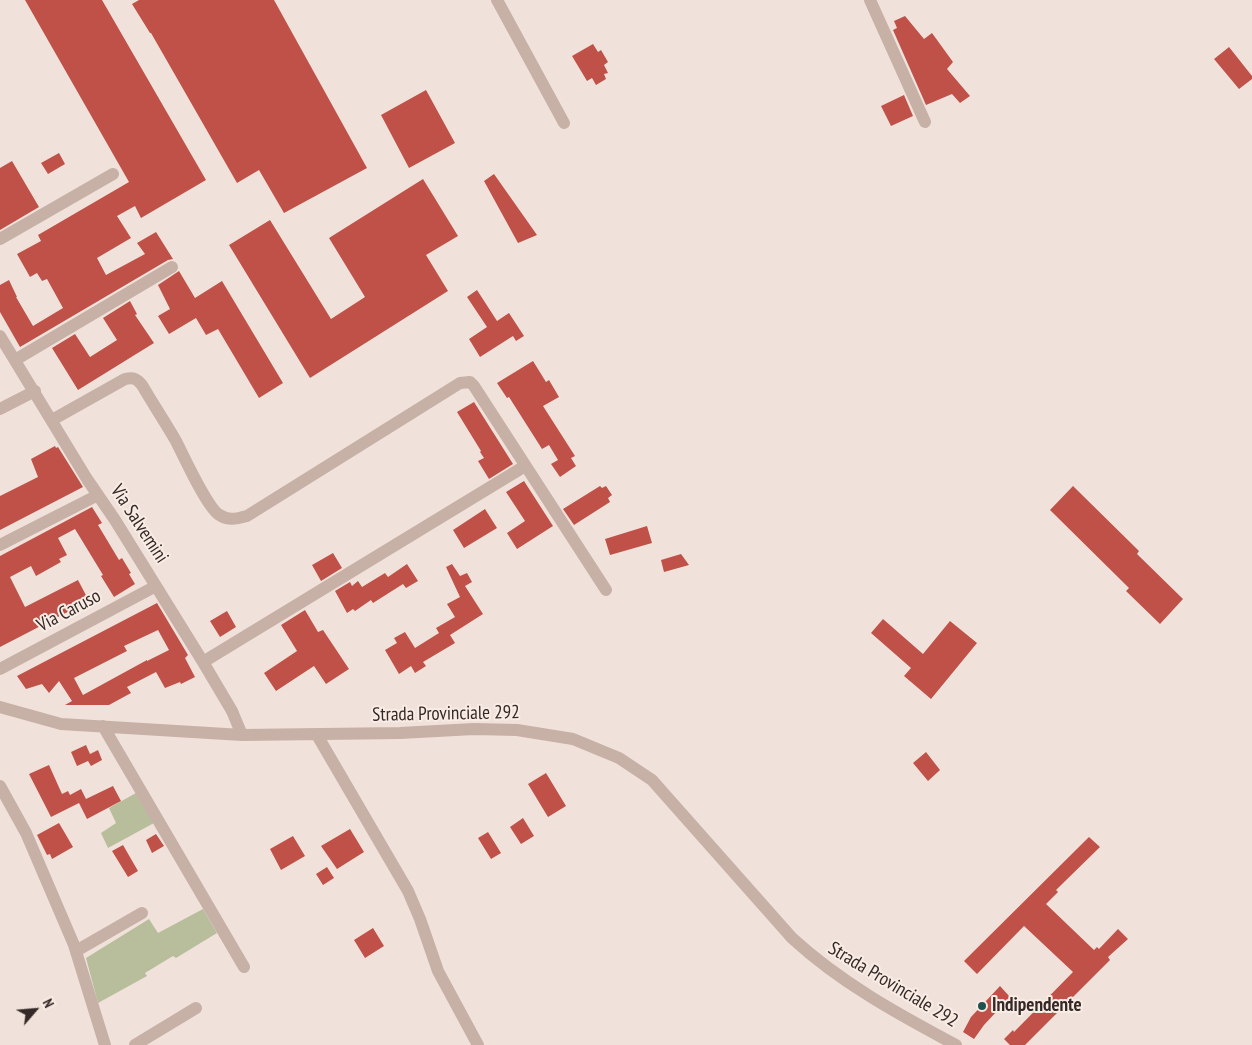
<!DOCTYPE html>
<style>
body{margin:0}
#map{position:relative;width:1252px;height:1045px;overflow:hidden;background:#f0e2da;font-family:"PT Sans Narrow",sans-serif}
canvas{display:block}
.north{position:absolute;left:10px;top:985px;width:50px;height:50px;-webkit-text-stroke:4px #f8ece5;paint-order:stroke;rotate:63deg;font-size:14px;font-weight:700;line-height:20px;text-align:center;color:#342927}
.north::after{content:'';display:block;margin:auto;width:18px;height:22px;background:#342927;clip-path:polygon(50% 0,100% 100%,50% 72%,0 100%)}
</style>
<div id="map">
<canvas width="1252" height="1045"></canvas>
<div class="north">N</div>
</div>
<script>
const context = document.querySelector('canvas').getContext('2d');
context.lineJoin = 'round';
function fill(path, color) { context.fillStyle = color; context.fill(path, 'evenodd'); }
function trace(path, color, width, dash) { context.strokeStyle = color; context.lineWidth = width; context.lineCap = dash ? 'butt' : 'round'; context.setLineDash(dash || []); context.stroke(path); }
function drawText(font, color, halo, rows, align = 'center') {
  context.font = font + ' "PT Sans Narrow",sans-serif'; context.lineWidth = 4; context.setLineDash([]); context.textBaseline = 'middle'; context.strokeStyle = halo; context.fillStyle = color; for (const [text, x, y, turn = 0] of rows) {
    context.save(); context.translate(x, y); context.rotate((+turn || 0) * Math.PI / 180); context.textAlign = isNaN(turn) ? turn : align; if (halo) context.strokeText(text, 0, 0); context.fillText(text, 0, 0); context.restore();
  }
}
const green = new Path2D(`
 M136,793L154,823L108,848L101,833L116,823L109,808Z
 M203,909L217,933L176,958L173,956L145,973L147,976L98,1003L86,958L149,919L158,933Z`);
const building = new Path2D(`
 M25,0H102L206,180L141,218L135,206L117,216L131,238L97,258L106,275L145,254L137,243L156,232L173,259L168,260L20,347L0,312V285L9,280L17,297H16L33,326L63,308L47,279L42,281L37,273L30,277L17,254L41,241L38,235L129,182Z
 M139,0H274L367,168L284,213L259,170L237,183L151,33H150L132,4Z
 M905,16L924,39L932,33L953,62L947,69L970,96L960,103L952,94L926,105L893,30L897,28L894,21Z
 M593,44L598,52L601,50L608,62L604,65L608,73L604,74L606,79L596,85L592,78L587,81L572,56Z
 M1229,47L1252,76V79L1239,89L1214,59Z
 M426,90L455,143L409,168L381,115Z
 M904,95L913,116L891,126L881,106Z
 M59,153L65,164L48,174L41,163Z
 M12,161L39,207L0,230V168Z
 M494,174L537,235L518,243L484,181Z
 M423,179L458,236L426,255L448,291L310,378L229,245L270,220L331,319L365,297L329,238Z
 M179,271L195,298L222,281L283,383L259,398L218,329L206,335L196,318L169,334L158,316L170,309L158,285Z
 M477,290L497,321L509,313L524,336L516,341L513,336L480,357L469,339L487,327L467,297Z
 M130,301L137,314L135,315L154,343L78,390L52,348L75,334L90,357L117,340L103,318Z
 M533,361L546,382L549,380L559,397L543,406L575,456L571,458L576,466L560,477L551,464L558,460L549,445L542,449L509,397L507,398L497,383Z
 M474,402L513,464L489,479L478,461L484,458L480,452L481,451L457,412Z
 M55,446L56,448L58,447L83,487L0,530V496L38,477L31,459Z
 M524,481L553,526L517,549L507,533L525,521L506,492Z
 M600,486L602,488L606,486L612,495L608,498L610,502L574,525L563,509Z
 M1073,486L1139,551L1137,554L1183,599L1160,624L1126,591L1129,588L1050,510Z
 M92,507L102,523L98,525L119,560L122,558L131,573L129,574L135,584L114,597L101,576L103,575L75,529L58,538L67,555L59,559L61,562L36,576L31,566L10,577L25,607L78,580L89,601L0,647V556Z
 M485,509L497,528L464,548L453,530Z
 M647,526L652,543L610,555L605,539Z
 M333,553L342,568L321,581L312,565Z
 M681,554L689,565L664,572L661,560Z
 M407,564L418,581L406,588L403,584L373,603L371,600L355,611L353,609L347,613L335,591L350,582L352,586L358,581L362,587L385,573L388,577Z
 M452,564L460,576L467,573L472,582L465,586L483,614L450,635L455,643L423,662L426,666L415,673L411,666L399,674L385,650L397,643L394,638L405,632L415,648L439,633L436,628L455,617L447,604L460,597L446,567Z
 M157,603L188,655L185,658L195,677L181,684L180,682L165,688L156,672L127,687L131,693L109,705H65L72,701L59,681L49,693L42,684L26,689L17,676ZM158,630L169,650L147,661V660L83,695L74,678L127,651L124,646Z
 M305,610L318,632L323,630L349,669L326,684L314,666L276,691L264,673L297,651L281,625Z
 M227,611L236,627L220,637L210,621Z
 M883,619L923,654L950,621L977,643L931,699L904,676L911,668L871,633Z
 M86,745L90,754L98,750L102,760L91,766L88,761L77,766L71,752Z
 M926,752L940,770L928,781L913,763Z
 M49,765L62,794L68,791L70,795L81,789L86,799L113,786L121,801L87,819L79,803L51,817L29,774Z
 M546,773L566,806L548,817L528,784Z
 M523,818L534,836L521,844L510,827Z
 M59,823L73,847L52,859L50,854L47,855L37,835Z
 M350,829L364,852L337,869L321,846Z
 M488,832L501,853L491,859L478,838Z
 M156,834L164,846L152,853L146,840Z
 M293,836L305,856L281,870L270,849Z
 M1089,837L1100,847L1056,890L1058,892L1046,904L1094,950L1097,947L1099,949L1118,929L1128,939L1108,957L1110,960L1025,1045H1010L1004,1039L1013,1030L1014,1032L1073,972L1024,926L977,974L964,961Z
 M123,845L138,871L128,877L112,851Z
 M327,867L334,878L323,885L316,874Z
 M373,928L384,946L365,958L354,940Z
 M1000,986L1010,997L984,1025L974,1039L963,1032L971,1017Z`);
const minor = new Path2D(`
 M497,0L564,123
 M870,0L925,122
 M0,239L113,174
 M0,336L87,479L115,520L203,662L232,711L242,735
 M15,360L172,267
 M0,409L35,391
 M52,420L125,379C134,377 137,379 142,385C153,404 165,422 176,441C184,457 206,505 218,514C228,521 236,519 247,516L460,383L470,382L474,386L606,590
 M0,545L98,495
 M203,662L525,466
 M0,669L156,586
 M0,707L61,724L242,735L400,733L474,729L517,730L573,739L619,758L652,780L792,938C841,983 898,1014 956,1045
 M103,726L244,967
 M317,735L408,891L420,919L438,971L478,1045
 M0,786L26,833L74,945L105,1045
 M76,951L142,913
 M135,1045L196,1008`);
const markers = [
 [982,1006,5,"#1f534d"]
];
const streetNames = [
 ["Via Salvemini",139,524,57],
 ["Via Caruso",69,611,-28],
 ["Strada Provinciale 292",446,714,-1],
 ["Strada Provinciale 292",893,985,31]
];
const poiNames = [
 ["Indipendente",992,1006]
];
fill(green, '#b8be9b');
fill(building, '#bf5148');
trace(minor, '#c7b0a6', 12);
for (const [x, y, r, color] of markers) { const dot = new Path2D(); dot.arc(x, y, r, 0, 2 * Math.PI); context.fillStyle = color; context.fill(dot); trace(dot, '#f8ece5', 2); }
drawText('19px', '#342927', '#f8ece5', streetNames);
drawText('bold 19px', '#342927', '#f8ece5', poiNames, 'left');
</script>
